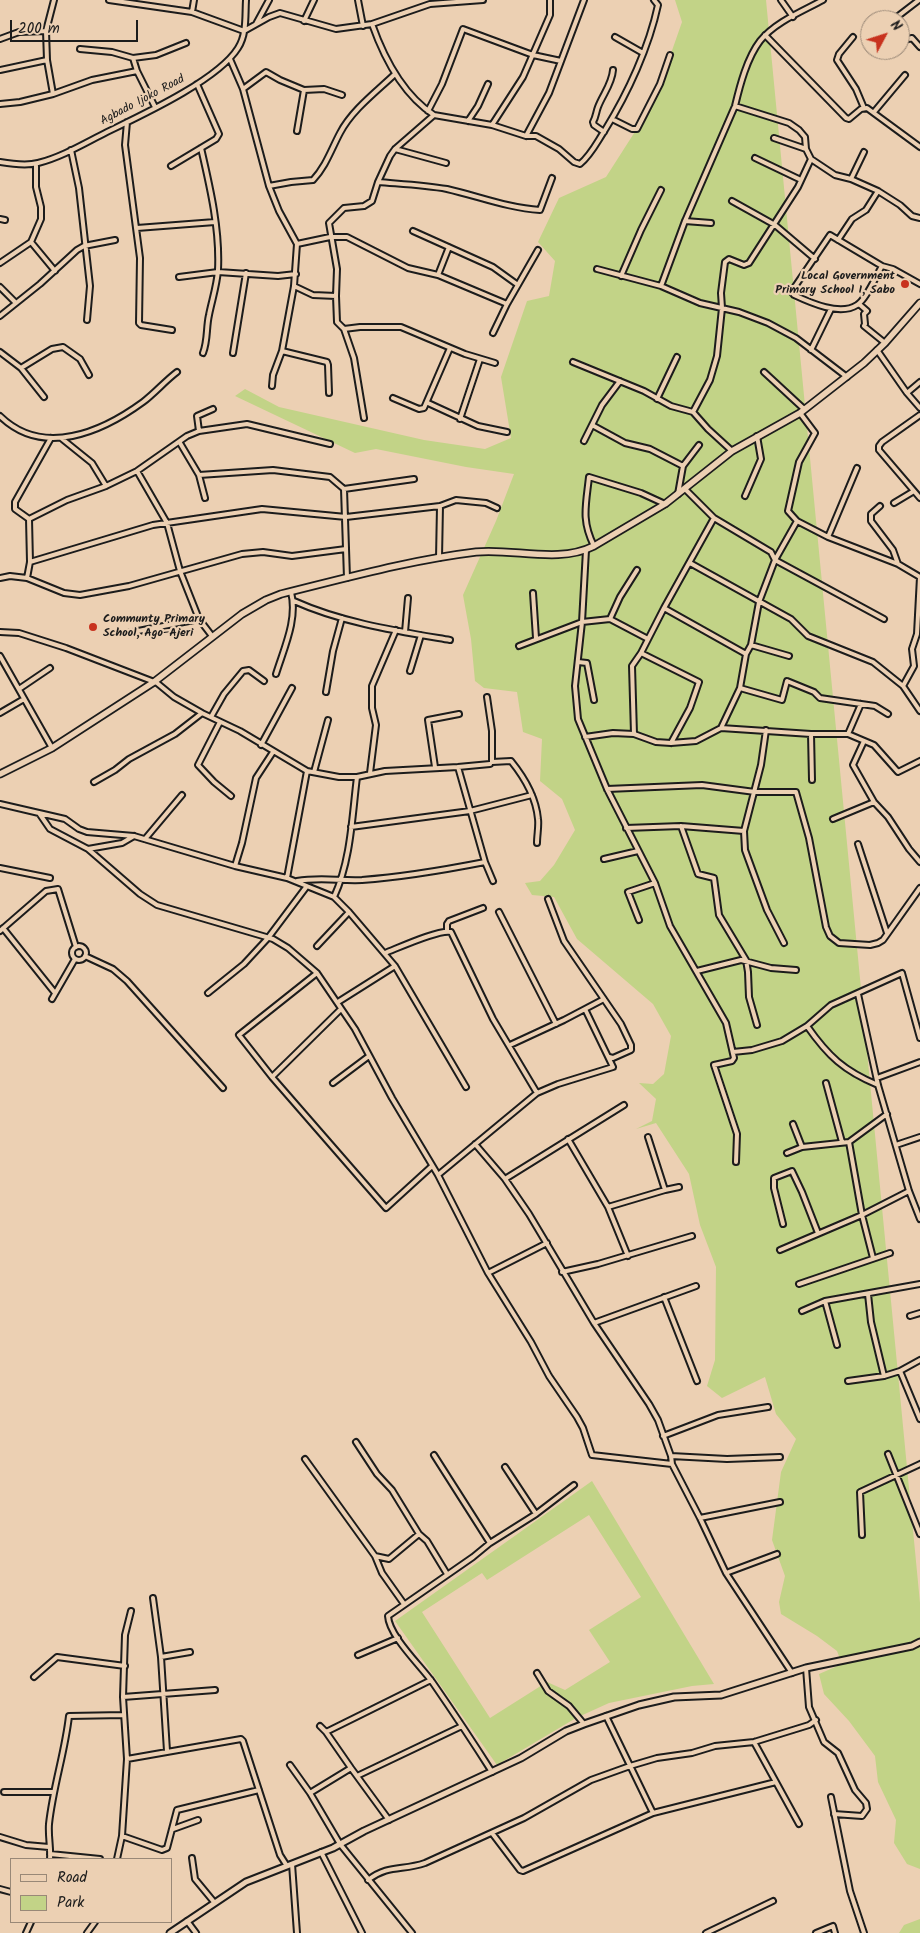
<!DOCTYPE html>
<style>
body{margin:0}
#map{position:relative;width:920px;height:1933px;overflow:hidden;background:#ecd0b3;font-family:Kalam,sans-serif}
canvas{display:block}
.legend{position:absolute;left:10px;top:1858px;width:162px;height:65px;box-sizing:border-box;background:#ecd0b3;border:1px solid #987;margin:0;padding:6px 9px;list-style:none;font-size:15px;color:#1c1c1c}
.legend li{display:flex;align-items:center;gap:10px;height:25px}
.legend b{width:25px;border:1px solid #987}
.north{position:absolute;left:860px;top:10px;width:50px;height:50px;box-sizing:border-box;background:#ecd0b3;border:1px solid #987;border-radius:50%;rotate:50deg;font-size:14px;font-weight:700;line-height:20px;text-align:center;color:#1c1c1c}
.north::after{content:'';display:block;margin:auto;width:18px;height:22px;background:#c8321e;clip-path:polygon(50% 0,100% 100%,50% 72%,0 100%)}
.scale{position:absolute;left:10px;top:20px;width:128px;height:22px;box-sizing:border-box;border:2px solid #1c1c1c;border-top:0;padding-left:6px;font-size:15px;line-height:18px;white-space:nowrap;color:#1c1c1c;-webkit-text-stroke:4px #ecd0b3;paint-order:stroke}
</style>
<div id="map">
<canvas width="920" height="1933"></canvas>
<ul class="legend">
<li><b style="height:6px;background:#ecd0b3"></b>Road</li>
<li><b style="height:14px;background:#c2d387"></b>Park</li>
</ul>
<div class="north">N</div>
<div class="scale">200 m</div>
</div>
<script>
const context = document.querySelector('canvas').getContext('2d');
context.lineJoin = 'round';
function fill(path, color) { context.fillStyle = color; context.fill(path, 'evenodd'); }
function trace(path, color, width, dash) { context.strokeStyle = color; context.lineWidth = width; context.lineCap = dash ? 'butt' : 'round'; context.setLineDash(dash || []); context.stroke(path); }
function drawText(font, color, halo, rows, align = 'center') {
  context.font = font + ' Kalam,sans-serif'; context.lineWidth = 4.5; context.setLineDash([]); context.textBaseline = 'middle'; context.strokeStyle = halo; context.fillStyle = color; for (const [text, x, y, turn = 0] of rows) {
    context.save(); context.translate(x, y); context.rotate((+turn || 0) * Math.PI / 180); context.textAlign = isNaN(turn) ? turn : align; if (halo) context.strokeText(text, 0, 0); context.fillText(text, 0, 0); context.restore();
  }
}
const green = new Path2D(`
 M675,0H766L920,1603V1869L907,1864L894,1843L896,1820L878,1782L875,1756L849,1721L824,1694L819,1674L842,1664L837,1651L817,1636L781,1614L779,1602L785,1576L772,1540L781,1472L796,1439L776,1414L765,1377L722,1398L707,1386L715,1360L716,1267L700,1225L689,1174L656,1123L636,1129L652,1121L656,1099L639,1083L653,1084L664,1074L671,1036L653,1004L577,939L554,897L532,895L525,883L540,881L554,865L575,830L562,799L540,781L542,739L523,732L517,692L484,688L475,681L471,639L463,595L496,521L514,474L466,467L376,449L355,453L235,396L245,389L279,407L424,440L485,449L511,438L501,377L527,301L549,296L555,261L538,242L559,198L606,177L654,102L682,22Z
 M592,1481L714,1684L692,1686L609,1703L576,1718L497,1765L395,1621ZM589,1515L641,1597L589,1630L610,1662L565,1690L547,1682L490,1718L422,1612L482,1573L487,1580Z
 M920,1919V1933H899L904,1925Z`);
const minor = new Path2D(`
 M109,0L192,12L244,31L269,17L280,13L336,29L372,24L430,4L483,0
 M358,0L363,26
 M781,0L793,17
 M192,12L194,0
 M893,20L919,0
 M304,21L314,0
 M256,24L269,0
 M372,24C384,58 402,94 434,115L492,125L526,136H536L559,149L574,162L580,164C591,155 597,142 605,130C628,93 649,47 658,5L654,0
 M765,35L846,118L849,119L861,109L867,108L920,147
 M615,37L643,53
 M853,37L839,54L837,60L856,89L864,108
 M0,39L19,32L46,31
 M900,41L912,38L920,47
 M80,49L112,52L133,58L156,55L186,43
 M133,58L137,71L155,107
 M230,59L243,89L269,186L279,211L297,244L294,286L282,351L273,375L272,386
 M0,70L47,60
 M243,89L266,72L280,80L304,90L324,89L342,95
 M53,94L47,60L46,31L54,0
 M0,104L20,102L53,94L92,80L137,71
 M428,111L442,84L463,29L533,55L561,61
 M874,112L905,75
 M612,119L632,129H637L660,84L670,55
 M468,121L478,106L488,84
 M127,122L125,145L140,258L139,323L141,325L172,330
 M492,125L523,77L550,15V0
 M297,131L304,90
 M604,132L594,125L593,122C596,117 596,112 598,107C603,94 612,84 613,70
 M526,136L549,93L584,0
 M774,138L806,149
 M201,148C210,187 220,229 218,270C217,285 212,300 209,315C206,328 208,340 203,353
 M395,149L446,163
 M71,150L79,188L90,286L87,320
 M755,158L801,180
 M811,159L835,175L851,179L878,191L900,205L912,216L920,218
 M0,162C12,164 26,166 38,163C62,157 85,143 107,132C142,115 218,80 238,48C247,34 245,16 246,0
 M171,166L216,139L219,134L197,84
 M851,179L864,152
 M378,182C401,184 424,185 447,189C478,196 508,208 540,210L552,178
 M269,186L291,182L313,180C326,166 331,150 340,133C352,110 376,92 395,74
 M732,201L775,225L815,259
 M0,219L5,220
 M685,221L711,223
 M137,228L215,222
 M413,231L493,267L518,285
 M838,240L852,219L866,210L878,191
 M31,242L55,271
 M297,244L330,237H347L408,268L438,275L507,304
 M0,263L31,242L41,219V207L36,187V164
 M882,266C876,276 866,300 857,305C840,316 811,303 794,295L790,290L794,288L830,235L882,266L893,269L920,284
 M597,269L661,286L700,303L739,312L768,323L796,338L847,377
 M438,275L449,247
 M621,276L641,230L661,190
 M179,277L218,272L278,276L296,274
 M294,286L313,295L336,296
 M661,286L685,221L735,106C740,85 747,58 760,41C775,22 803,11 823,0
 M0,287L16,303
 M859,304L867,311L864,314L865,324L864,326L885,343
 M0,316L40,284L77,250L84,246L115,240
 M344,329L360,327H401L465,354L495,363
 M493,333L507,304L538,250
 M811,350L831,309
 M877,350L907,393L920,408
 M282,351L327,362L328,365L329,393
 M0,352L21,368L44,397
 M233,353L246,273
 M573,362L644,391L671,406L693,412L710,380L717,356L722,308L721,293L725,262L729,259L744,265L749,263L798,187L811,159L806,149L805,137L799,130L789,123L735,106
 M21,368L52,349L63,347L80,359L89,375
 M764,372L804,409
 M907,393L920,382
 M393,398L419,409L424,408L450,348
 M657,399L677,357
 M428,403L478,426L507,432
 M693,412L708,429L732,451
 M920,415L882,442L879,446V450L920,498
 M0,416C43,458 102,432 143,402C155,393 165,381 177,372
 M364,418L354,358L344,329L337,322L336,296L337,269L329,223L344,208L364,206L372,201L378,182L390,156L395,149L434,115
 M460,419L480,359
 M592,425L625,443L650,449L683,466
 M199,431L197,416L213,409
 M61,438L92,463L106,486
 M584,441L602,405L620,381
 M180,443L199,475L205,498
 M137,471L167,523L180,571L199,619L212,636
 M199,475L273,470L330,477L344,489L347,578
 M344,489L414,479
 M685,489L714,518L771,552L775,560L884,619
 M678,494L683,466L699,445
 M745,496L761,459L757,436
 M894,503L914,491
 M880,506L871,514V521L893,550L898,564
 M29,519L67,500L106,486L137,471L187,436L199,431L247,424L330,444
 M797,521L788,511L799,462L815,433L800,413
 M828,537L857,468
 M594,546C581,520 586,505 589,477L641,493L665,504
 M586,550L582,622L575,686L578,719L607,789L655,883L670,926L726,1023L734,1058L732,1061L714,1065L737,1134L736,1162
 M439,558L440,506
 M30,562L153,525L262,509L346,517L440,506L456,500L486,503L497,508
 M690,563L791,619L808,636L873,662L903,686L920,711
 M0,578L10,576L27,578L64,593L80,595L129,586L242,554L263,552L292,556L346,549
 M27,578L30,562L29,519L15,509V502L51,438
 M533,593L536,638
 M294,601C343,623 397,631 450,640
 M664,608L746,654
 M610,619L620,597L637,570
 M0,632L19,633L66,648L157,683L174,697L202,713L240,731L307,771L339,777H357L385,771L458,767L490,764
 M405,632L408,598
 M128,633L199,619
 M751,645L789,656
 M519,646L582,622L610,619L648,639
 M0,656L52,748
 M578,662L587,663L594,700
 M410,671L421,635
 M276,674C284,648 298,619 291,592
 M740,688L782,700L787,681L814,692L820,698L875,706L888,714
 M19,689L50,668
 M326,692L333,651L342,618
 M487,697L492,731V762L511,761C524,777 536,797 538,819C539,826 537,835 537,843
 M0,713L24,699
 M211,717L224,694L243,671L249,670L264,681
 M220,722L198,765L214,782L231,796
 M721,728L740,688L746,654L751,645L759,602L775,560L797,521L828,537L898,564L920,577L917,634L912,649L914,666L903,686
 M766,730L761,765L744,831L745,850L767,910L784,943
 M634,734L632,666L641,653
 M811,734L812,780
 M848,734L861,704
 M585,737L613,733L634,734L656,742L671,743L696,741L721,728L811,734H848L874,745L898,772L920,761
 M864,741L853,765L874,802L888,817L909,849L920,862
 M671,743L690,708L699,682L641,653L664,608L714,518
 M261,745L292,688
 M435,767L428,720L459,714
 M458,767L485,862L493,881
 M314,772L328,720
 M370,773L376,725L372,708V686L396,630
 M94,782L115,770L129,759L175,734L202,713
 M607,789L702,785L755,792H796L809,838L826,927L830,936L839,943L870,945L878,943L883,940L920,888
 M0,804L39,813L50,829L88,849L122,843L134,836
 M39,813L65,819L79,829L87,832L134,836L235,866L287,878L334,897L349,912L395,966L466,1087
 M833,819L874,802
 M681,826L698,874L714,878L719,915L746,960L748,972L749,997L757,1025
 M351,827L470,811L532,795
 M626,828L681,826L744,831
 M145,839L182,795
 M858,844L887,933
 M88,849L140,894L157,905L273,939L288,948L317,973L355,1029L392,1098L438,1175L488,1273L531,1342L549,1376L577,1417L583,1428L592,1455L672,1464
 M604,859L638,851
 M235,866L242,843L256,778L273,752
 M0,868L50,878
 M287,878L307,771
 M297,881C319,877 340,881 362,880C403,877 444,870 485,862
 M334,897C351,860 352,817 357,777
 M548,899L564,941L621,1024L631,1045V1050L613,1058L609,1057
 M499,912L556,1024
 M639,920L628,892L655,883
 M3,928L55,993
 M0,931L46,891L58,889L76,947
 M447,931V924L449,921L483,908
 M317,946L349,912
 M72 953a7 7 0 1 1 14 0a7 7 0 1 1-14 0Z
 M385,953C398,948 439,929 451,932L493,1019L537,1093
 M85,956L113,969L127,981L223,1088
 M697,971L741,960L771,968L796,970
 M317,973L239,1035L272,1077L386,1208L431,1167
 M208,993L244,964L268,938L307,886
 M858,994L878,1085L909,1191L920,1219
 M52,999L75,959
 M338,1002L395,966
 M807,1026C828,1056 844,1071 878,1085
 M510,1045L564,1020L604,999
 M733,1052L752,1050L782,1041L807,1026L831,1005L902,973L920,1038
 M272,1077L341,1009
 M877,1078L920,1062
 M333,1083L369,1056
 M826,1083L842,1142
 M793,1124L802,1147
 M648,1137L665,1190
 M568,1139L608,1207L628,1256
 M849,1142L862,1215L873,1258
 M475,1144L505,1179L529,1214L594,1323L649,1404L658,1420L671,1456L672,1464L700,1518L726,1573L792,1673
 M896,1145L920,1137
 M787,1153L802,1147L849,1142L887,1114
 M438,1175L537,1093L558,1084L613,1067L585,1009
 M505,1179L624,1105
 M608,1207L665,1190L679,1187
 M783,1224L774,1188V1178L792,1171L802,1192L818,1233
 M780,1250L862,1215L909,1191
 M562,1272L598,1264L692,1236
 M488,1273L547,1243
 M799,1284L890,1253
 M868,1294L871,1322L884,1376
 M664,1297L697,1381
 M825,1301L837,1345
 M802,1311L825,1301L920,1284
 M910,1316L920,1313
 M594,1323L696,1286
 M900,1371L920,1419
 M848,1381L884,1376L900,1371L920,1360
 M663,1436L718,1415L768,1407
 M356,1442L377,1474L392,1490L419,1534L427,1541L447,1574
 M888,1454L920,1534
 M434,1455L490,1543
 M671,1456L727,1459L780,1457
 M305,1459L375,1556L389,1559L419,1534
 M505,1467L536,1514
 M700,1518L780,1502
 M862,1535L860,1492L920,1464
 M375,1556L382,1573L404,1604
 M726,1573L777,1554
 M153,1598L161,1657L167,1751
 M358,1655L398,1638
 M161,1657L190,1652
 M806,1668L809,1707L824,1742L838,1753L855,1790L866,1803L867,1809L862,1816L834,1814
 M537,1673L548,1691L569,1706L584,1724
 M34,1677L57,1657L125,1666
 M123,1697L215,1690
 M606,1716L653,1813
 M320,1726L326,1732L351,1768L389,1820
 M326,1732L431,1680
 M754,1742L799,1824
 M127,1759L241,1739L243,1741L280,1855L287,1866
 M290,1765L310,1793
 M351,1768L310,1793L340,1844L412,1933
 M492,1772C473,1742 453,1712 433,1683C421,1666 389,1636 388,1616L473,1557L490,1543L536,1514L574,1485
 M357,1776L462,1726
 M4,1792H54
 M831,1797L850,1891L864,1933
 M173,1829L198,1820
 M492,1833L520,1870L523,1871L653,1813L776,1782
 M122,1836L162,1850L167,1848L177,1810L259,1790
 M0,1837L26,1845L49,1847
 M321,1852L362,1933
 M50,1854L100,1859
 M192,1858L195,1879L214,1902
 M50,1859C51,1848 48,1836 49,1824C53,1787 65,1752 69,1716L124,1715
 M117,1859L122,1836L127,1759L123,1697L125,1635L131,1611
 M292,1864L297,1933
 M368,1880C389,1864 402,1871 425,1863L524,1818L591,1780L630,1766L657,1758L692,1753L715,1746L754,1742L809,1725L816,1720
 M0,1889L11,1892
 M187,1921L196,1933
 M26,1933L31,1922
 M87,1933L95,1922
 M706,1933L773,1901
 M816,1933L833,1926L835,1933`);
const tertiary = new Path2D(`
 M170,1933L246,1882L333,1848L364,1831L521,1758L566,1731L584,1724L639,1705L674,1697L721,1695L806,1668L912,1646L920,1642`);
const secondary = new Path2D(`
 M0,774L52,748L154,682L242,614L266,600L281,594C346,578 410,560 476,552C514,548 558,564 594,546L665,504L732,451L800,413L864,363L885,343L920,303`);
const markers = [
 [905,284,5,"#c8321e"],
 [93,627,5,"#c8321e"]
];
const streetNames = [
 ["Agbado Ijoko Road",143,101,-28]
];
const poiNames = [
 ["Local Government",895,277],
 ["Primary School I, Sabo",895,291],
 ["Communty Primary",103,620,"left"],
 ["School, Ago-Ajeri",103,634,"left"]
];
fill(green, '#c2d387');
trace(minor, '#1c1c1c', 8);
trace(tertiary, '#1c1c1c', 9);
trace(secondary, '#1c1c1c', 9);
trace(minor, '#ecd0b3', 4);
trace(tertiary, '#ecd0b3', 5);
trace(secondary, '#ecd0b3', 5.5);
for (const [x, y, r, color] of markers) { const dot = new Path2D(); dot.arc(x, y, r, 0, 2 * Math.PI); context.fillStyle = color; context.fill(dot); trace(dot, '#ecd0b3', 2); }
drawText('12px', '#1c1c1c', '#ecd0b3', streetNames);
drawText('bold 12px', '#1c1c1c', '#ecd0b3', poiNames, 'right');
</script>
